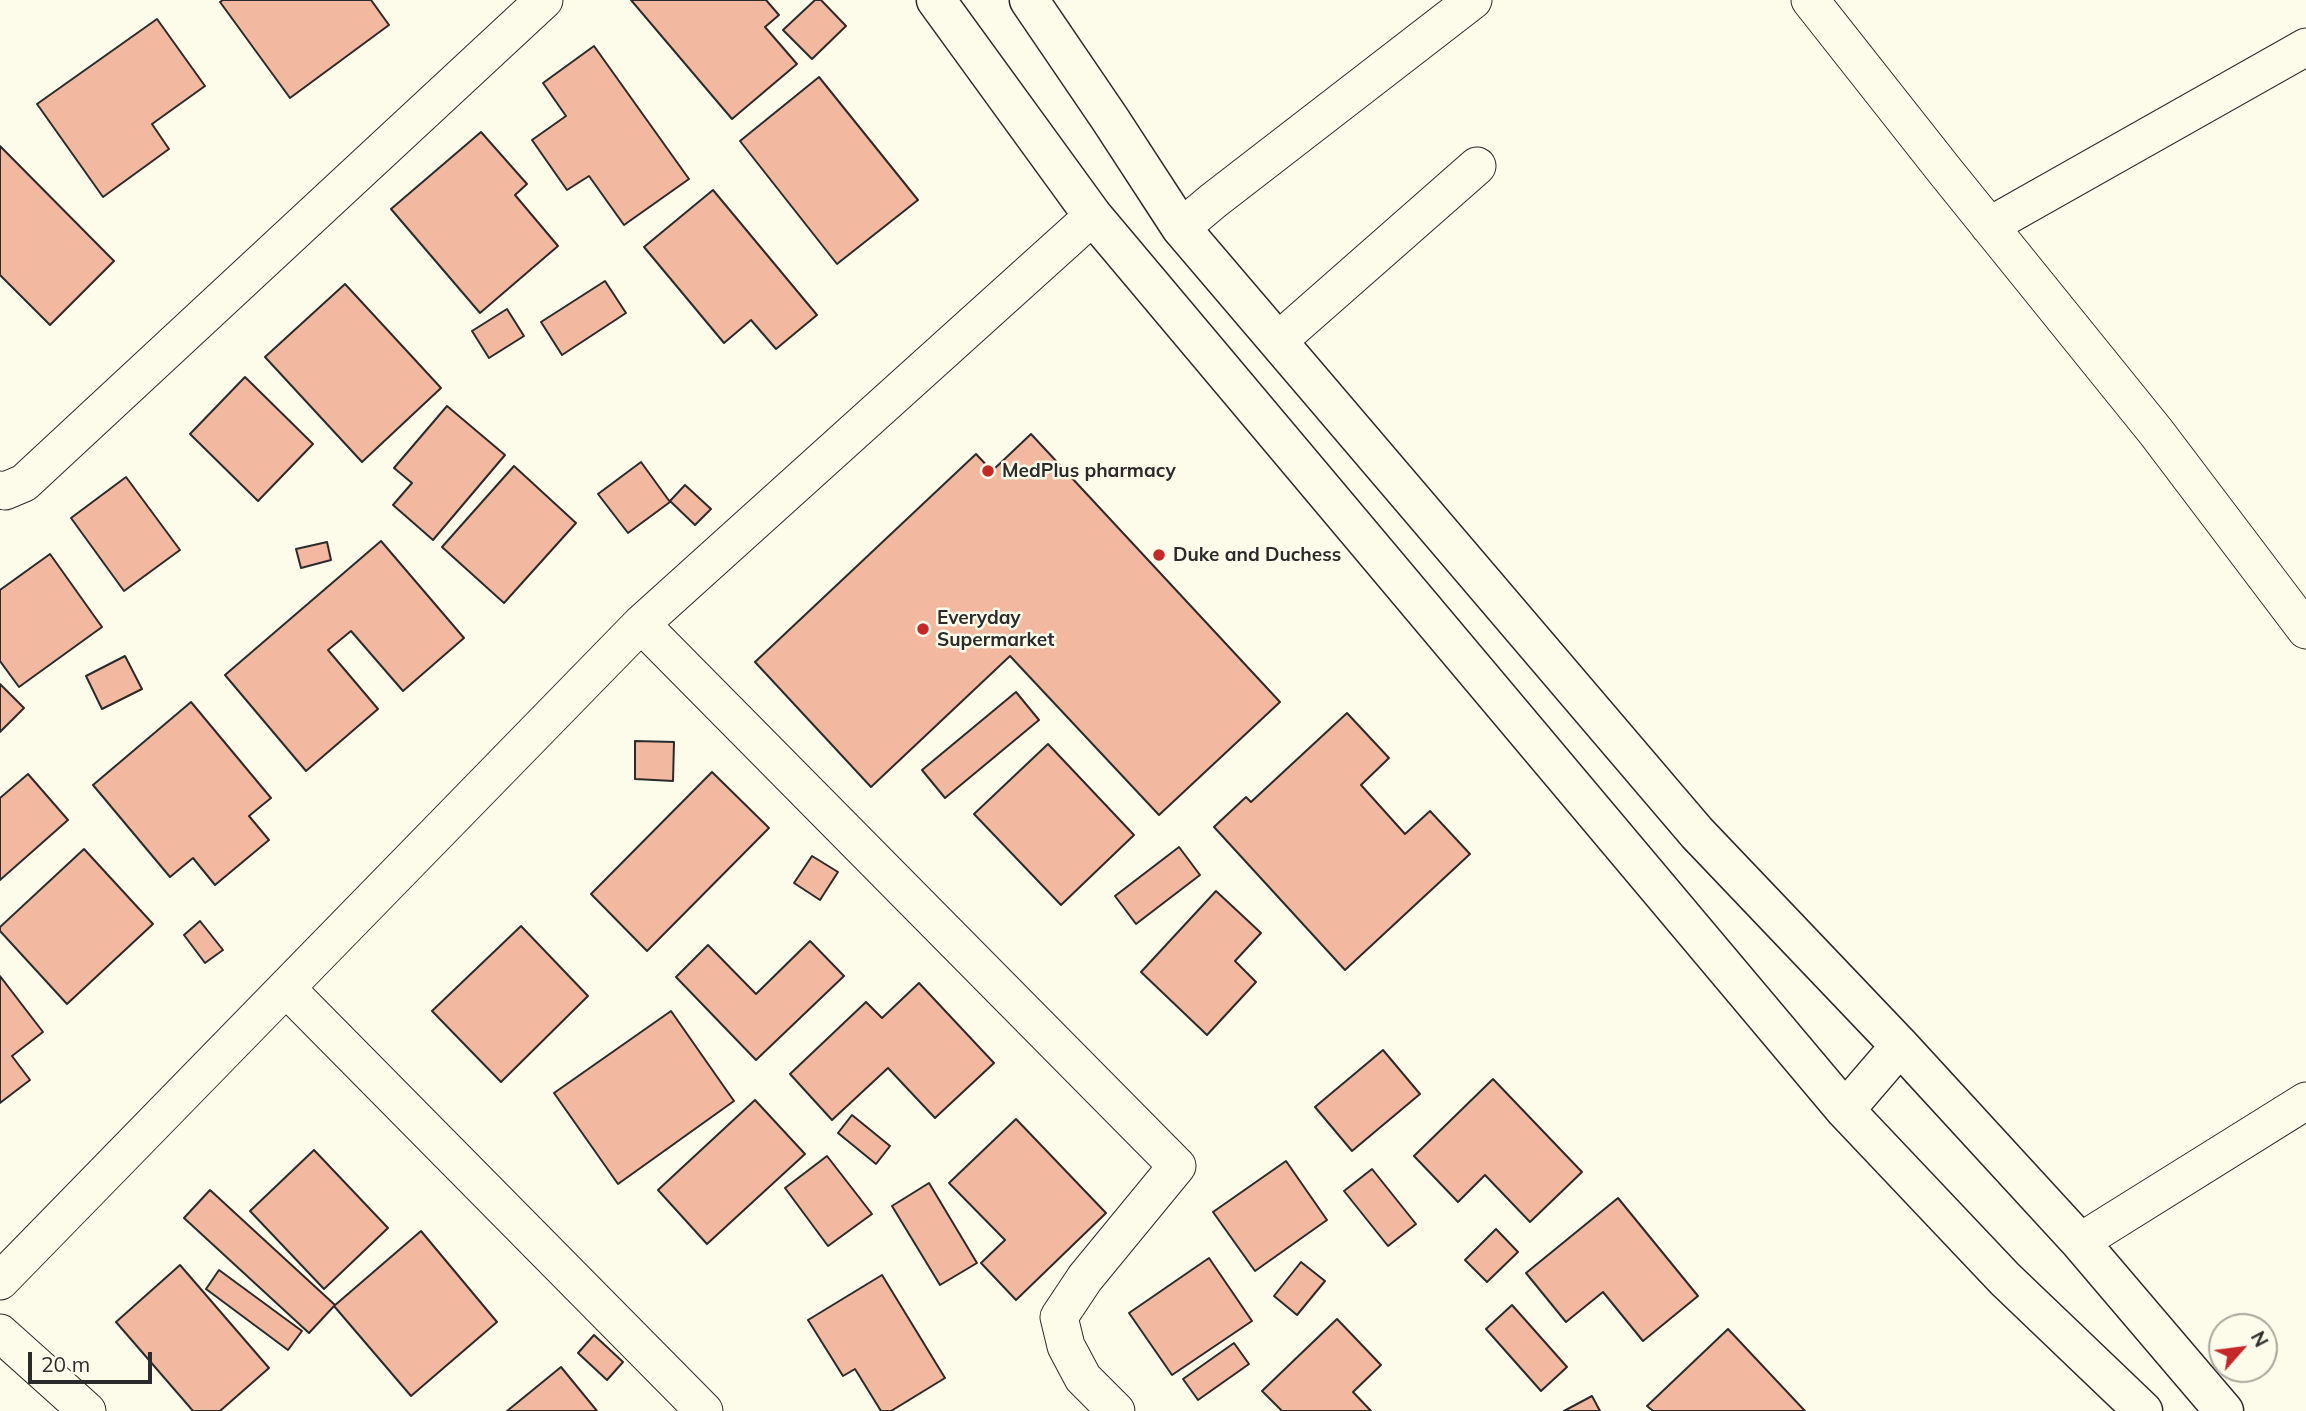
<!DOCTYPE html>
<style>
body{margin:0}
#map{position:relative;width:2306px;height:1411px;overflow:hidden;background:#fdfbea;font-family:Mulish,sans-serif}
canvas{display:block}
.north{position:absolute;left:2208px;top:1313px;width:70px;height:70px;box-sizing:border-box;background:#fdfbea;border:2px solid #a9a89e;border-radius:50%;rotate:62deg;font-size:19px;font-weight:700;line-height:28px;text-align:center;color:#2b2b2b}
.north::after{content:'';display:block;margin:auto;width:24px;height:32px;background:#c62828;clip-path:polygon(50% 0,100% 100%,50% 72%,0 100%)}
.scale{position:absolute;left:28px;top:1352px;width:124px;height:32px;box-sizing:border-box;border:4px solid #2b2b2b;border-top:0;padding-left:9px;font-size:21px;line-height:24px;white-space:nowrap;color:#2b2b2b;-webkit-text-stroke:5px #fdfbea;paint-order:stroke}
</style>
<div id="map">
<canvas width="2306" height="1411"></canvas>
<div class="north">N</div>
<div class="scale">20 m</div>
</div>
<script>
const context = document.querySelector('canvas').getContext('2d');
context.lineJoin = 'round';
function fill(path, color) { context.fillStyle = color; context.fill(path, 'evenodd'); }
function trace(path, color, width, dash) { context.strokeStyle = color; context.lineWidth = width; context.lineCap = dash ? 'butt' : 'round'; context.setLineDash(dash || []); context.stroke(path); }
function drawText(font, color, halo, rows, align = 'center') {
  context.font = font + ' Mulish,sans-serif'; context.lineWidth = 5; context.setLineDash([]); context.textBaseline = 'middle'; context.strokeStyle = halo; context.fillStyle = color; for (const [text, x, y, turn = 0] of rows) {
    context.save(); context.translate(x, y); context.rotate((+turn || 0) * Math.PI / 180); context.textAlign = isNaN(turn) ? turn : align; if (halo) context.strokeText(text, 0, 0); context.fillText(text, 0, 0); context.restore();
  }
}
const building = new Path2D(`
 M223,0H371L389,25L290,98L220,2Z
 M631,0H766L779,15L765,27L797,64L732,119Z
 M815,0H821L846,26L812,59L783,30Z
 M157,19L205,86L152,124L169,149L103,197L37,104Z
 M594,46L689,179L624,225L589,176L567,190L532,140L566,116L543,83Z
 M819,77L918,200L837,264L740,141Z
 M481,132L527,184L515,195L558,246L480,313L391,209Z
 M0,146L114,261L50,325L0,275Z
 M713,190L817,315L776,349L751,320L724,343L644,247Z
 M605,281L626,313L562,355L541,322Z
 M345,284L441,388L362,462L265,357Z
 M507,309L524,336L489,358L472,331Z
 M245,377L313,444L258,501L190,434Z
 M447,406L505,455L433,540L393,505L412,483L394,468Z
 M1031,434L1280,702L1159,815L1010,656L871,787L755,662L976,454L992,471Z
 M641,462L670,502L628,533L598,494Z
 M514,466L576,523L504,603L442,547Z
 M126,477L180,550L124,591L71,518Z
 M685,485L711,509L695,525L670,501Z
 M381,541L464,638L403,691L351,631L328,650L378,709L306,771L225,675Z
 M327,542L331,560L301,568L296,549Z
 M50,554L102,627L19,687L0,661V590Z
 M125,656L142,689L102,709L86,676Z
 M0,684L24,708L0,732Z
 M1016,692L1039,720L945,798L922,770Z
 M191,702L271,798L249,816L269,840L215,885L193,858L170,877L93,785Z
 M1347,713L1389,758L1361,785L1405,834L1430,811L1470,854L1345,970L1214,827L1246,797L1251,802Z
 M635,741L674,742L673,781L635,779Z
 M1048,744L1134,835L1061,905L974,814Z
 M712,772L769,828L647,951L591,894Z
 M28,774L68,820L0,880V798Z
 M1179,847L1200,875L1136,924L1115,896Z
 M84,849L153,924L67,1004L0,931V927Z
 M812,856L838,872L820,900L794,883Z
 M1216,891L1261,933L1235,961L1256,982L1207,1035L1141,972Z
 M200,921L223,950L205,963L184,935Z
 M521,926L588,996L501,1082L432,1011Z
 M810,941L844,976L756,1060L676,977L708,945L756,994Z
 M0,976L43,1032L12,1056L30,1080L0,1103Z
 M919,983L994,1063L935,1118L888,1068L832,1120L790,1074L866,1002L882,1018Z
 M671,1011L734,1101L618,1184L554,1093Z
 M1383,1050L1420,1094L1352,1151L1315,1107Z
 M1493,1079L1582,1172L1530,1222L1485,1175L1458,1202L1414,1156Z
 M755,1100L805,1154L707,1244L658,1190Z
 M852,1115L890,1146L876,1164L838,1133Z
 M1016,1119L1106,1213L1016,1300L981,1263L1005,1240L949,1183Z
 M314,1150L388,1228L324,1289L250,1211Z
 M827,1156L872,1214L828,1246L785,1188Z
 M1286,1161L1327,1220L1255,1271L1213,1212Z
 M1372,1169L1416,1224L1388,1246L1344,1191Z
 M929,1183L977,1263L940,1285L892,1206Z
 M210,1190L335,1305L309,1333L184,1218Z
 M1618,1198L1698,1296L1643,1341L1603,1292L1566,1322L1526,1273Z
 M1496,1229L1518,1252L1487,1282L1465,1260Z
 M421,1231L497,1322L411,1396L334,1306Z
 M1209,1258L1252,1321L1172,1375L1129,1313Z
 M1301,1262L1325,1281L1297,1315L1274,1296Z
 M180,1265L269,1368L220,1411H193L116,1322Z
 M219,1270L302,1331L288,1350L206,1289Z
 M882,1275L945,1378L891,1411H881L855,1369L843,1376L808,1320Z
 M1512,1305L1567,1367L1541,1391L1486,1329Z
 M1337,1319L1381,1365L1353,1392L1371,1411H1282L1262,1391Z
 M1728,1329L1805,1411H1653L1647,1406Z
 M594,1335L623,1362L607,1380L578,1353Z
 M1234,1343L1249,1364L1198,1400L1183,1379Z
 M561,1367L597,1411H507Z
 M1592,1396L1600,1411H1564Z`);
const minor = new Path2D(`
 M1810,0L1945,171L2156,432L2306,630
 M1989,226L2306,47
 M1181,228L1213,201L1473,0
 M1278,341L1477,166
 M0,490L5,491L24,483L544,0
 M641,624L1177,1166L1085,1278L1059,1317L1066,1346L1083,1378L1116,1411
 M286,988L704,1411
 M2080,1242L2306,1101
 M0,1281L641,624L1093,216
 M0,1333L87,1411`);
const secondary = new Path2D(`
 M936,0L1093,216L1845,1110L2005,1279L2143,1411
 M1029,0L1110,119L1181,228L1697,833L1900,1046L2080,1242L2224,1411
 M1845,1110L1900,1046`);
const markers = [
 [988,471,7,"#c62828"],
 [1159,555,7,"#c62828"],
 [923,629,7,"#c62828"]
];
const poiNames = [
 ["MedPlus pharmacy",1002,471],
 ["Duke and Duchess",1173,555],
 ["Everyday",937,618],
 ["Supermarket",937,640]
];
fill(building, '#f2b8a0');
trace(building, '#2b2b2b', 2);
trace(minor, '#2b2b2b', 39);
trace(secondary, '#2b2b2b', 41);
trace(minor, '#fdfbea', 37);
trace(secondary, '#fdfbea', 38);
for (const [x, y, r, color] of markers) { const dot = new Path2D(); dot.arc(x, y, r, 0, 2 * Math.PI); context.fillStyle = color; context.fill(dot); trace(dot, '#fdfbea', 2.5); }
drawText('bold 19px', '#2b2b2b', '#fdfbea', poiNames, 'left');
</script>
